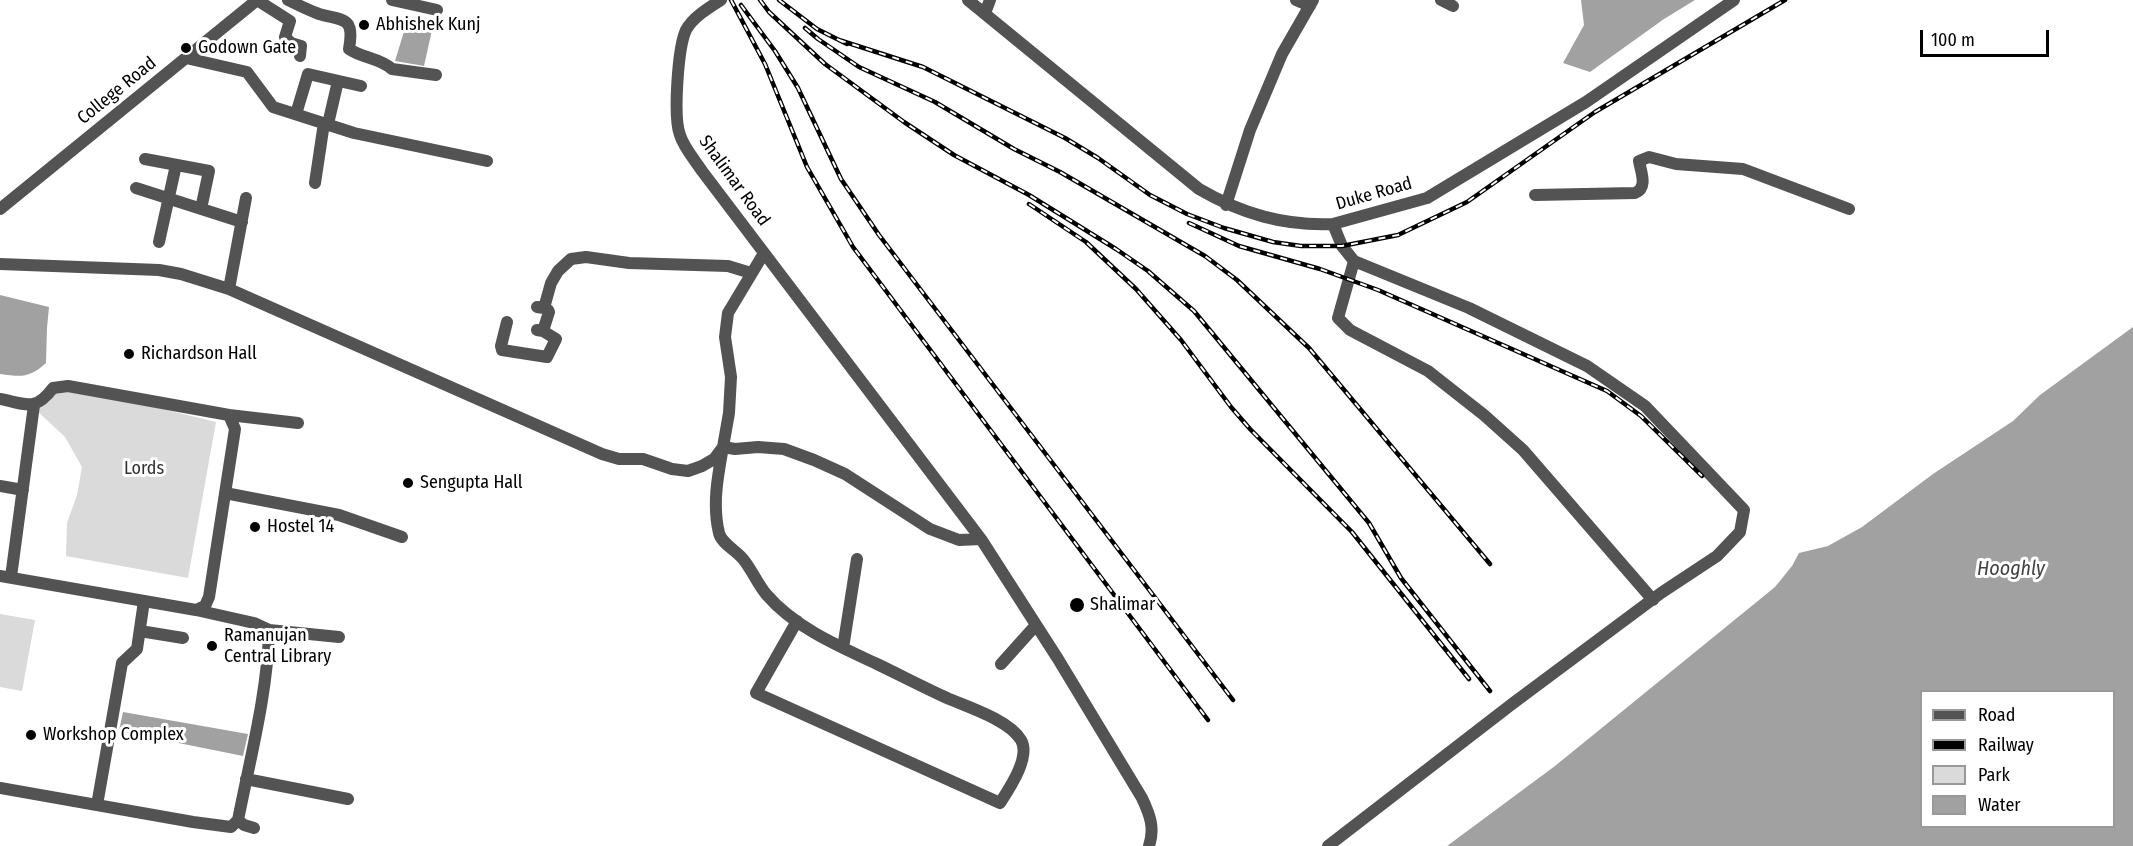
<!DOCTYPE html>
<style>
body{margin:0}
#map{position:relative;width:2133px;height:846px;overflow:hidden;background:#fff;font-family:"Fira Sans Condensed",sans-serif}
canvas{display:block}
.legend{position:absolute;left:1920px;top:690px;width:195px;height:138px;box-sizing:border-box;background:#fff;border:2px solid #999;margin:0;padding:8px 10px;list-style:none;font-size:18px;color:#000}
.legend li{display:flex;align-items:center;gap:12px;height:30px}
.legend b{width:30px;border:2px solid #999}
.scale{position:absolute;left:1920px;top:30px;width:129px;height:27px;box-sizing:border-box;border:3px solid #000;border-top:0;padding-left:8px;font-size:18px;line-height:21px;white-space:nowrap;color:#000;-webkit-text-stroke:4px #fff;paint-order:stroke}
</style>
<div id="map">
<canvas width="2133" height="846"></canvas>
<ul class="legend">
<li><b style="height:8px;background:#535353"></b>Road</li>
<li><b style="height:8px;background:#000"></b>Railway</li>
<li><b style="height:16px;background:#dadada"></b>Park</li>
<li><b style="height:16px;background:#a1a1a1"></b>Water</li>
</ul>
<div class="scale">100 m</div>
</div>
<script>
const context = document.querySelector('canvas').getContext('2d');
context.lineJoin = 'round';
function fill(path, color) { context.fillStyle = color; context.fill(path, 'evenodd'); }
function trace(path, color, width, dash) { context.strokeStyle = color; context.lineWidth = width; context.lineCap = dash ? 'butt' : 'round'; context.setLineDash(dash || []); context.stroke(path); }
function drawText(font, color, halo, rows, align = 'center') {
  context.font = font + ' "Fira Sans Condensed",sans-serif'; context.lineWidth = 6; context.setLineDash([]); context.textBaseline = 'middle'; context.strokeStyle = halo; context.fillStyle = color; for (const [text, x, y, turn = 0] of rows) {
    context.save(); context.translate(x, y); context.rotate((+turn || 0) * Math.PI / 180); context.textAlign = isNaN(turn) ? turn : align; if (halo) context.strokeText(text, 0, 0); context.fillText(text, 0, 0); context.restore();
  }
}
const green = new Path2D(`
 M53,389L85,390L216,422L188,578L66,556L67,523L77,495L82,467L65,437L33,407Z
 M0,614L35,620L22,691L0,687Z`);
const water = new Path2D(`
 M1581,0H1695L1664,19L1590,72L1563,63L1584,25Z
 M406,25L432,30L424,66L395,61Z
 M0,295L49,307L47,328L46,363C29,378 22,377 0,374Z
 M2133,327V846H1447L1555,766L1775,587L1792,566L1799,553L1828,546L1862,527L1933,474L2013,421L2040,395ZM1922,692H2114V826H1922Z
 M123,712L248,734L243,756L119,731Z`);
const minor = new Path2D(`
 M288,0C298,5 308,10 319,14C343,21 355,16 349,49C362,58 380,58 392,69L436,75
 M392,0L437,10
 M721,0C710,7 693,17 686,30C678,47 673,117 680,135C684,148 695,160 702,171L981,539L1058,659L1142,798C1150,815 1155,828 1149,846
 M968,0L1199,189C1242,214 1284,226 1333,224L1427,198L1586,102L1734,0
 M1296,0L1310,6
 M1441,0L1453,6
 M985,13L990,0
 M186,58L247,72L273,107L354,133L487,161
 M296,114L308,74L361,86
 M328,124L338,81
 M145,159L209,171L201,209
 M315,183L324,123
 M136,188L242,222
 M1535,195L1635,193C1648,188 1641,172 1639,161L1649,157L1676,164L1743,169L1849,209
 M1226,205L1250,130L1282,54L1313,0
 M0,209L257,0L290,21L285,37L291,43L301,46L300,56
 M159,242L176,165
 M1354,261L1338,318L1350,330L1428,371L1484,415L1523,450L1653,600
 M0,264L159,270L181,274L229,289L602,454L619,459H643L672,469L688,471L702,466L714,459L723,447L729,413L731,377L725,337L728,313L764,253
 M229,289L246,198
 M537,307L544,308L551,283L558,271L571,259L586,257L629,263L728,266L751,273
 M507,322L501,346L502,350L547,357L556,339L543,331
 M537,330L543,331L549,312L548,310L544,308
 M0,399C26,404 35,412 53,388L68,386L229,415L235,429L209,597L205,606L196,610L0,576
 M229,415L298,423
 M0,486L23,490
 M225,493L339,515L402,537
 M11,577L34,405
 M196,610L254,623L269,630C268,691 250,759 238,820L244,825L254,828
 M797,621L756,693L1000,803C1009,789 1031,757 1021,740C1009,720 968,707 947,698C923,687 900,675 877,664C838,646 794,627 766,594C757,583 752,570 743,559C737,551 721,543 719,533C712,504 718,475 723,447L735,449L758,447L784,449L814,460L845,474L930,529L959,540L981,539
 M269,630L339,637
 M140,631L183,638
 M843,648L857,559
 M1001,664L1036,625
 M246,779L348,799
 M0,788L193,822L231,827L238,820
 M97,805L122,663L137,649L144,601
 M1328,846L1512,704L1661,593L1717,556L1740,532L1744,510L1645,406L1587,366L1469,308L1354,261L1342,246L1333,224`);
const rail = new Path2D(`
 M731,0L765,64L807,167L853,247L1208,720
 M760,0L769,12L825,64L904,122L954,155L1029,195L1116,249L1148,271L1194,311L1369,523L1401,578L1490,691
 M779,0L817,29L847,44
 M741,5L775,51L798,88L841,179L879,235L1233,700
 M805,28L818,39L859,67L935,102L1014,149L1060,172L1205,256L1237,280L1309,348L1490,564
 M839,40L923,67L1065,138L1098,158L1150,195L1187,214L1224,228L1273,242L1301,246H1342L1398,235L1467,202L1595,112L1785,0
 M1029,204L1086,242L1136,289L1181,340L1231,407L1250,429L1352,532L1469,679
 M1189,223L1239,246L1320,269L1378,290L1607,391L1641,416L1702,476`);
const markers = [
 [364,25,6,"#000"],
 [186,48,6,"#000"],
 [129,354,6,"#000"],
 [408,483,6,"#000"],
 [255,527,6,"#000"],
 [1077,605,8,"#000"],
 [212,646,6,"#000"],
 [31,735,6,"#000"]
];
const poiNames = [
 ["Abhishek Kunj",376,25],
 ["Godown Gate",198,48],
 ["Richardson Hall",141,354],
 ["Sengupta Hall",420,483],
 ["Hostel 14",267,527],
 ["Shalimar",1090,605],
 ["Ramanujan",224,636],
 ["Central Library",224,657],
 ["Workshop Complex",43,735]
];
const streetNames = [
 ["College Road",117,91,-39],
 ["Shalimar Road",734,181,54],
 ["Duke Road",1374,194,-16]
];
const parkNames = [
 ["Lords",144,469]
];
const waterNames = [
 ["Hooghly",2011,569]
];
fill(green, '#dadada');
fill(water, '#a1a1a1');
trace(minor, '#535353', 12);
trace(rail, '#000', 4.5);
trace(rail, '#fff', 2, [7]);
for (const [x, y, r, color] of markers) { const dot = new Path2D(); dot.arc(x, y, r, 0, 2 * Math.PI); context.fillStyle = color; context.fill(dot); trace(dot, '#fff', 2); }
drawText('18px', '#000', '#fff', poiNames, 'left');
drawText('18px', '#000', '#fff', streetNames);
drawText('18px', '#313131', '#fff', parkNames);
drawText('italic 20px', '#424242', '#fff', waterNames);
</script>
